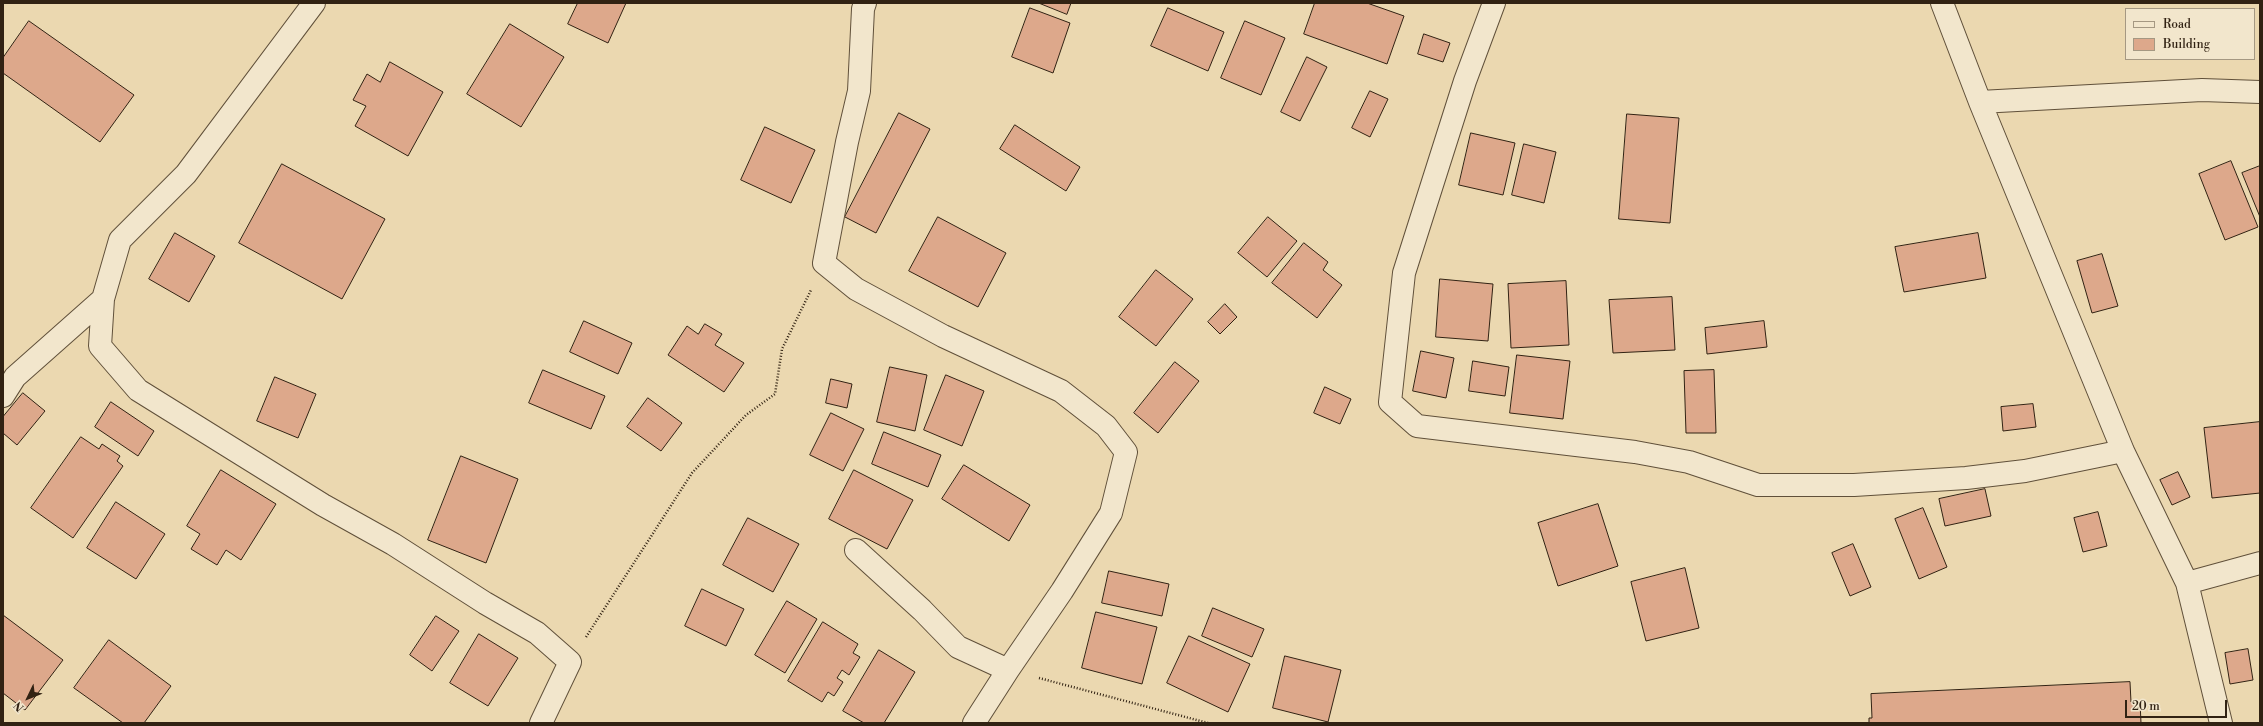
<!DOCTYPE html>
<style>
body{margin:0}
#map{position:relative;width:2263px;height:726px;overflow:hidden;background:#ebd8b0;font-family:"Libre Bodoni",serif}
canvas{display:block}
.frame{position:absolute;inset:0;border:4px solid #312213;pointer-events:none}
.legend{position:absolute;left:2125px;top:8px;width:130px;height:52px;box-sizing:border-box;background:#f2e6cc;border:1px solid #a59882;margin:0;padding:5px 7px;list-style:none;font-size:12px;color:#312213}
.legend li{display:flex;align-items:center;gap:8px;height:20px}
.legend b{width:20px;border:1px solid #a59882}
.north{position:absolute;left:8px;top:678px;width:40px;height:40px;-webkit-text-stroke:3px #f2e6cc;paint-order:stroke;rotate:227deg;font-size:11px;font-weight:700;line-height:16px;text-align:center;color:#312213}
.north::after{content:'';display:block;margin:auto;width:14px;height:18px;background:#312213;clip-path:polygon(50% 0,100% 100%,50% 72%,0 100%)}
.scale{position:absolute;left:2125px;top:700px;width:102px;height:18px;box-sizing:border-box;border:2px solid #312213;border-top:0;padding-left:5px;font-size:12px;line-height:14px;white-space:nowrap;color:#312213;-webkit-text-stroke:3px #f2e6cc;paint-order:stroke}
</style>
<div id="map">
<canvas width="2263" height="726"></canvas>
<div class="frame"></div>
<ul class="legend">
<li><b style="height:5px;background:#f2e6cc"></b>Road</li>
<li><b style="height:11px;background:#dda88b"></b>Building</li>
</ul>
<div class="north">N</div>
<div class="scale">20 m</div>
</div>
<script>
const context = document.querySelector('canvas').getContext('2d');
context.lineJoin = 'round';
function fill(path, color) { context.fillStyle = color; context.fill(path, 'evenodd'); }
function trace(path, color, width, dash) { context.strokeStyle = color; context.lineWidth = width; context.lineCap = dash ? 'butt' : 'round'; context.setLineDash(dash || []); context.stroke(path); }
const building = new Path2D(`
 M578,3H626L608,43L568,24Z
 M1039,3H1071L1067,14Z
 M1315,3H1367L1404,16L1387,64L1304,34Z
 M1030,8L1070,23L1053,73L1012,57Z
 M1168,8L1224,32L1208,71L1151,46Z
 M29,21L134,95L100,142L3,73V58Z
 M1245,21L1285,38L1261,95L1221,78Z
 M510,24L564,57L521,127L467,94Z
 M1424,34L1450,43L1443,62L1418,54Z
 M1307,57L1327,67L1300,121L1281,112Z
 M390,62L443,92L408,156L355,126L366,106L353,100L367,74L380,82Z
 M1370,91L1388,99L1370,137L1352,128Z
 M899,113L930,129L876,233L845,217Z
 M1627,114L1679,118L1670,223L1619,219Z
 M1015,125L1080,167L1066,191L1000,149Z
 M765,127L815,150L791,203L741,180Z
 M1471,133L1515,143L1503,195L1459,185Z
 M1524,144L1556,152L1544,203L1512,195Z
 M2231,161L2258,227L2225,240L2199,174Z
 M282,164L385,219L342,299L239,243Z
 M2260,166V217L2242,173Z
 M938,217L1006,253L978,307L909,271Z
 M1268,217L1297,241L1267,277L1238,253Z
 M175,233L215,256L189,302L149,279Z
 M1978,233L1986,278L1904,292L1895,247Z
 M1304,243L1328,262L1323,270L1342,285L1317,318L1272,283Z
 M2102,254L2118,306L2092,313L2077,261Z
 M1156,270L1193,299L1156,346L1119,317Z
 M1440,279L1493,284L1488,341L1436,337Z
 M1566,281L1569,345L1511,348L1508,284Z
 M1672,297L1675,350L1613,353L1609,300Z
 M1225,304L1237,317L1220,334L1208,322Z
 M584,321L632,343L618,374L570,352Z
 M1764,321L1767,347L1707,354L1705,328Z
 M705,324L722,334L715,345L744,363L724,392L668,355L687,326L698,334Z
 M1421,351L1454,358L1446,398L1413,391Z
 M1517,355L1570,361L1563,419L1510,413Z
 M1473,361L1509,367L1505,396L1469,391Z
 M1175,362L1199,381L1158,433L1134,413Z
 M890,367L927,375L915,431L877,422Z
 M543,370L605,396L591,429L529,403Z
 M1714,370L1716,433H1686L1684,371Z
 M946,375L984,391L962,446L924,430Z
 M275,377L316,394L298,438L257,421Z
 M831,379L852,384L847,408L826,403Z
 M1325,387L1351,399L1340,424L1314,413Z
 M23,393L45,411L17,445L3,433V417Z
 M648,398L682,423L661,451L627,427Z
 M111,402L154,431L138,456L95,427Z
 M2033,404L2036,427L2003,431L2001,407Z
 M831,413L864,429L843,471L810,455Z
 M2260,422V493L2212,498L2204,428Z
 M884,432L941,455L928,487L872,464Z
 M81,437L99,449L102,444L120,456L117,461L123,466L73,538L31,508Z
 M461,456L518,479L486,563L428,540Z
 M964,465L1030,505L1009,541L942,499Z
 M221,470L276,504L241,560L226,550L217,565L191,549L200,534L187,526Z
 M854,470L913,500L887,549L829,519Z
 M2178,472L2190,497L2172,505L2160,480Z
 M1985,489L1991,516L1945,526L1939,499Z
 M116,502L165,534L136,579L87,548Z
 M1598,504L1618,566L1558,586L1538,523Z
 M1923,508L1947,567L1919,579L1895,519Z
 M2098,512L2107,546L2083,552L2074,518Z
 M748,518L799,544L773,592L723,565Z
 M1853,544L1871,587L1850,596L1832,553Z
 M1685,568L1699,628L1646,641L1631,582Z
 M1109,571L1169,584L1162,616L1102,603Z
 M702,589L744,609L726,646L685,626Z
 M787,601L817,619L785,673L755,655Z
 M1213,608L1264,629L1252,657L1202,636Z
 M1096,612L1157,627L1142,684L1082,668Z
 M3,615L63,660L25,710L3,693Z
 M436,616L459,631L432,671L410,655Z
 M823,622L858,644L853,653L860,657L849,675L842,670L837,678L843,682L834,696L828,692L822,702L788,681Z
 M479,634L518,658L488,706L450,683Z
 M1189,636L1250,664L1228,712L1167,683Z
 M109,640L171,686L144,723H123L74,688Z
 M2248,649L2253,680L2230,684L2225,653Z
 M879,650L915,672L884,723H864L843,711Z
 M1285,656L1341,670L1328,722L1273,708Z
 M2130,682L2131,702H2140L2141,723H1869V718H1872L1871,694Z`);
const path = new Path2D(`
 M586,637L692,473L746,415L775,394L782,349L811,290
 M1039,678L1208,723`);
const minor = new Path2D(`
 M314,3L186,174L120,240L103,299L100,346L138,390L323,505L393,544L485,603L537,633L570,662L541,723
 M865,3L863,9L859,91L847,142L824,263L856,289L943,336L1061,391L1106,426L1126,452L1111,513L1062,591L1008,670L974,723
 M1494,3L1465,81L1404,273L1390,402L1417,426L1635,452L1689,462L1758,485H1854L1966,478L2025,471L2123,451
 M1942,3L1980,102L2123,451L2187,583L2221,723
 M1980,102L2202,90L2260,92
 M3,396L15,377L103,299
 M856,550L922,610L958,647L1008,670
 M2187,583L2260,563`);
fill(building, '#dda88b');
trace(building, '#312213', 1);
trace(minor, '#60503a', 24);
trace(path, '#312213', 2.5, [1, 2]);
trace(minor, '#f2e6cc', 22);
</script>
